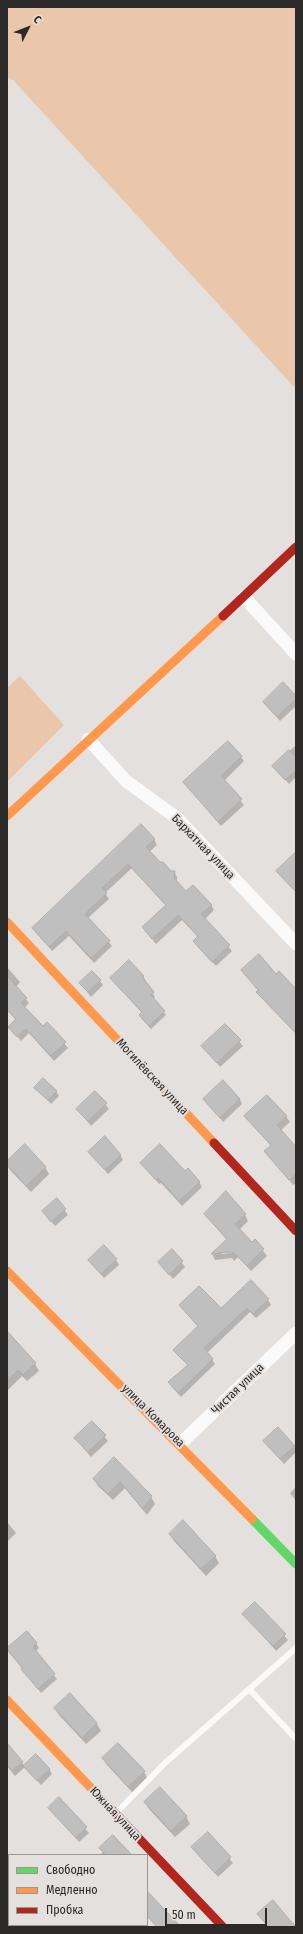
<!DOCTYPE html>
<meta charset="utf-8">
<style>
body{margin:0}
#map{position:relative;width:303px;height:1934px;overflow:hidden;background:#e3e0de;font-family:"Fira Sans Condensed",sans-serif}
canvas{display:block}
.frame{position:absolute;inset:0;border:8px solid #2b2a29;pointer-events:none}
.legend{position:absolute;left:8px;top:1854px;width:140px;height:72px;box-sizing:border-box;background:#e4e0dd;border:1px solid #9a9795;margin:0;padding:5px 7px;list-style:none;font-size:12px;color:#2b2a29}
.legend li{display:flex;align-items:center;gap:8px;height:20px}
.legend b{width:20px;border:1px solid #9a9795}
.north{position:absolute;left:8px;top:8px;width:40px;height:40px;-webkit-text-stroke:3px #e4e0dd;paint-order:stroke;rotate:48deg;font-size:11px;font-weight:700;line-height:16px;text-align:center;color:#2b2a29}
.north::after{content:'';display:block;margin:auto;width:14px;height:18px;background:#2b2a29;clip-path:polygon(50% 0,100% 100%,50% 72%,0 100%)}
.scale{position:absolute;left:165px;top:1908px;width:102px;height:18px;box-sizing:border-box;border:2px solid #2b2a29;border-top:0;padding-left:5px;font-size:12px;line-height:14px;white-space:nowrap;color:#2b2a29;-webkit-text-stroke:3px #e4e0dd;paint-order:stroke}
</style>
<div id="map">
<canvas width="303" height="1934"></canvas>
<div class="frame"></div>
<ul class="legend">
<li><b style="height:5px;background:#63d668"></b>Свободно</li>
<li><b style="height:5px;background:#ff974d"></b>Медленно</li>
<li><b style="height:5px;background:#b3261e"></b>Пробка</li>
</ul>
<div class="north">С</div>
<div class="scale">50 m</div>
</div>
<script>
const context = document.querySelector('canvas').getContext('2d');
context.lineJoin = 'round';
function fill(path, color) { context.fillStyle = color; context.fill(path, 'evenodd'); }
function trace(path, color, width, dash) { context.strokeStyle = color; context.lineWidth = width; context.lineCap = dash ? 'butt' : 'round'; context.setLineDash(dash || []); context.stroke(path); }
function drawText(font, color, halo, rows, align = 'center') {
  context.font = font + ' "Fira Sans Condensed",sans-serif'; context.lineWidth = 4; context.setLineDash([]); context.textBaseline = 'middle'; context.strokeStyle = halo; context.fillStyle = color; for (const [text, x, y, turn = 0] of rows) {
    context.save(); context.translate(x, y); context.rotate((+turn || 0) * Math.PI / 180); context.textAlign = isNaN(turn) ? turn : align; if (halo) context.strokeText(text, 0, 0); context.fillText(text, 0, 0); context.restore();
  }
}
const green = new Path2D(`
 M7,7H296V385L294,387L13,80L7,77Z
 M20,676L64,725L7,782V688Z`);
const shadow = new Path2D(`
 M296,698V706L280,721L264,702Z
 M296,745V777L289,784L273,766Z
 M241,757L244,761L224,781L244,805L221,826L185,782Z
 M154,839L157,845L149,852L159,863L171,872H174L177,877V882L186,892L211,905L214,910L205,919L232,951L216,966L197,946L194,941L198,937L182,920L156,944L143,928L166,906L132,868L105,893L109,899L88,918L112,946L94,963L69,936L52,951L33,928Z
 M296,857V892L277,871Z
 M7,967L20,982L16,987L29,1003L24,1008L43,1027L47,1023L68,1048L54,1061L29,1033L21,1041L9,1027L16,1020L7,1010Z
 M242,970L275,975L296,991V1034L260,996L257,992L259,991Z
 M143,976L155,997L153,999L166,1015L151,1029L142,1019L140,1015L142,1013L111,979Z
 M100,981L103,985L91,997L80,983Z
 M225,1025L243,1046L220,1067L203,1046Z
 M36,1088L56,1091L59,1096L51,1104Z
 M95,1092L109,1109L91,1126L77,1109Z
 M204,1099H240L242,1104L223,1122Z
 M246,1116H286L290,1122L281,1130L296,1147V1183L293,1185L266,1151L271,1146Z
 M89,1152L120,1155L123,1160L108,1174Z
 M7,1162L45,1167L49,1174L31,1192L10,1170Z
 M141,1163L185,1172L199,1182L202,1187L182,1206L161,1183L159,1184Z
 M57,1200L68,1215L55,1226L43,1211Z
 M205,1214L245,1215L248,1221L239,1230L252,1243L255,1240L267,1256L251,1271L238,1257L234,1261L232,1258L215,1260L212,1254L227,1240ZM232,1251V1253L221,1254L223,1252Z
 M172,1250L185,1267L173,1279L159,1262Z
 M89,1260H116L119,1265L104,1278Z
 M268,1300L271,1305L256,1318L250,1312L207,1353L215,1364L181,1397L172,1387L188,1366L175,1350L198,1327L180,1305L221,1310Z
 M7,1332L35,1364L39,1371L27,1381L22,1376L7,1391Z
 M92,1422L108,1441L91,1457L75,1438Z
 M264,1441L294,1446L296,1452L284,1464Z
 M114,1458L151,1497L155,1504L147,1515L125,1488L113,1500L98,1486L94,1479Z
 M296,1487V1501L290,1493Z
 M7,1522L16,1533L7,1542Z
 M170,1534L215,1556L219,1563L206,1576L174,1541Z
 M255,1603L288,1640L276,1651L244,1614Z
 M36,1643L39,1648L35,1652L57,1679L41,1693L7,1649Z
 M70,1695L97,1724L101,1731L86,1744L59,1715L55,1708Z
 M118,1744L144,1772L148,1779L133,1793L107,1765L103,1758Z
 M7,1752L22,1762L24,1766L49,1769L52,1774L41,1785L25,1767L15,1776L7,1766Z
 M59,1798L89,1833L79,1842L49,1808Z
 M145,1802L186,1816L190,1824L175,1837L149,1809Z
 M208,1833L233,1863L218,1877L193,1848Z
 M100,1848L129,1855H100L103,1852Z`);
const building = new Path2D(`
 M283,682L296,696V699L277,717L263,702Z
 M228,741L242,756L221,776L242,799L218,822L183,782Z
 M289,750L296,757V770L285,780L272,766Z
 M141,824L155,839L146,847L160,862H163L171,871H175L174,878L186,891L193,885L212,905L201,914L230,945L212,962L193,941L198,936L178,915L152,939L142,927L166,905L128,864L102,888L107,893L85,914L110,941L91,958L66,931L49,947L32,928Z
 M296,852V892L276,871Z
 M259,954L276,974L279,971L296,989V1033L256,992L258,990L241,970Z
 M129,960L144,976L142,977L154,992L151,995L165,1011L149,1026L139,1015L142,1012L110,978Z
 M92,971L101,980L88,992L79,983Z
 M7,976L27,998L21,1003L43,1026L47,1022L66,1042L51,1056L26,1029L17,1037L8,1027L16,1019L7,1010Z
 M225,1024L241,1040L217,1063L201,1046Z
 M43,1078L57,1091L48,1100L34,1088Z
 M223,1080L240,1099L220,1118L203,1099Z
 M95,1091L107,1103L88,1121L76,1109Z
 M267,1095L287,1116L277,1125L296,1147V1174L289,1180L264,1151L271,1145L244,1116Z
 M105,1136L121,1155L105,1170L88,1152Z
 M25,1144L46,1167L26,1186L7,1165V1161Z
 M160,1144L185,1171L188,1168L200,1182L179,1201L158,1178L156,1180L140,1163Z
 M226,1191L246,1214L235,1224L252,1242L255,1239L264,1249L247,1266L233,1252L230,1255L227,1252L211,1254L227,1239L204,1214Z
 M57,1198L66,1209L51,1222L42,1211Z
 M104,1245L117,1259L101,1274L88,1260Z
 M172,1249L183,1261L169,1275L158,1262Z
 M251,1280L269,1299L253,1314L247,1308L204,1348L213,1359L178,1393L168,1382L188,1365L173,1350L198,1326L179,1305L199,1286L221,1308Z
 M7,1331L36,1363L23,1375L18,1370L7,1381Z
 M92,1421L106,1435L88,1452L74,1438Z
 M278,1427L295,1446L280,1459L263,1441Z
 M114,1457L152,1496L143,1509L120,1482L108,1494L93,1479Z
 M183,1520L216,1556L201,1569L169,1534Z
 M255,1602L286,1634L273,1646L242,1614Z
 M27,1631L37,1643L33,1647L55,1674L38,1689L21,1669L23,1668L7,1650V1648Z
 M70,1693L97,1723L82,1738L54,1708Z
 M7,1743L23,1762L12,1771L7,1766Z
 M118,1743L145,1771L128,1787L102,1758Z
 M36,1754L50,1769L37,1781L23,1766Z
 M160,1787L187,1816L171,1831L144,1802Z
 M59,1797L87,1827L76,1838L48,1808Z
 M208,1832L231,1857L215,1873L191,1847Z
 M113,1835L132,1855H106L99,1848Z
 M147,1891L181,1927H157L147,1916Z
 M273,1900L282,1911L296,1927H269L257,1914Z`);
const lane = new Path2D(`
 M250,1690L296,1739
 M116,1813L165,1763L296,1648`);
const street = new Path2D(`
 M244,597L296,654
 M88,739L126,781L177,818L296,944
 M180,1444L296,1333`);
const fast = new Path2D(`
 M252,1519L296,1564`);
const slow = new Path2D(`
 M7,816L223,616
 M7,922L214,1143
 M7,1271L252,1519
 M7,1700L112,1810`);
const jam = new Path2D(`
 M223,616L296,547
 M214,1143L296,1231
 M112,1810L223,1927`);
const streetNames = [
 ["Бархатная улица",203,847,46],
 ["Могилёвская улица",152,1077,47],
 ["Чистая улица",238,1389,-44],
 ["улица Комарова",153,1416,45],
 ["Южная улица",115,1814,47]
];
fill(green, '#eac7aa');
fill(shadow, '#0003');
fill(building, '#c0bfbf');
trace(building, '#aeadad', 1);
trace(lane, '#fbfafa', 6);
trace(street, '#fbfafa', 13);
trace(fast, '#63d668', 9);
trace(slow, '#ff974d', 9);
trace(jam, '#b3261e', 9);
drawText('12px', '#2b2a29', '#e4e0dd', streetNames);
</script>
